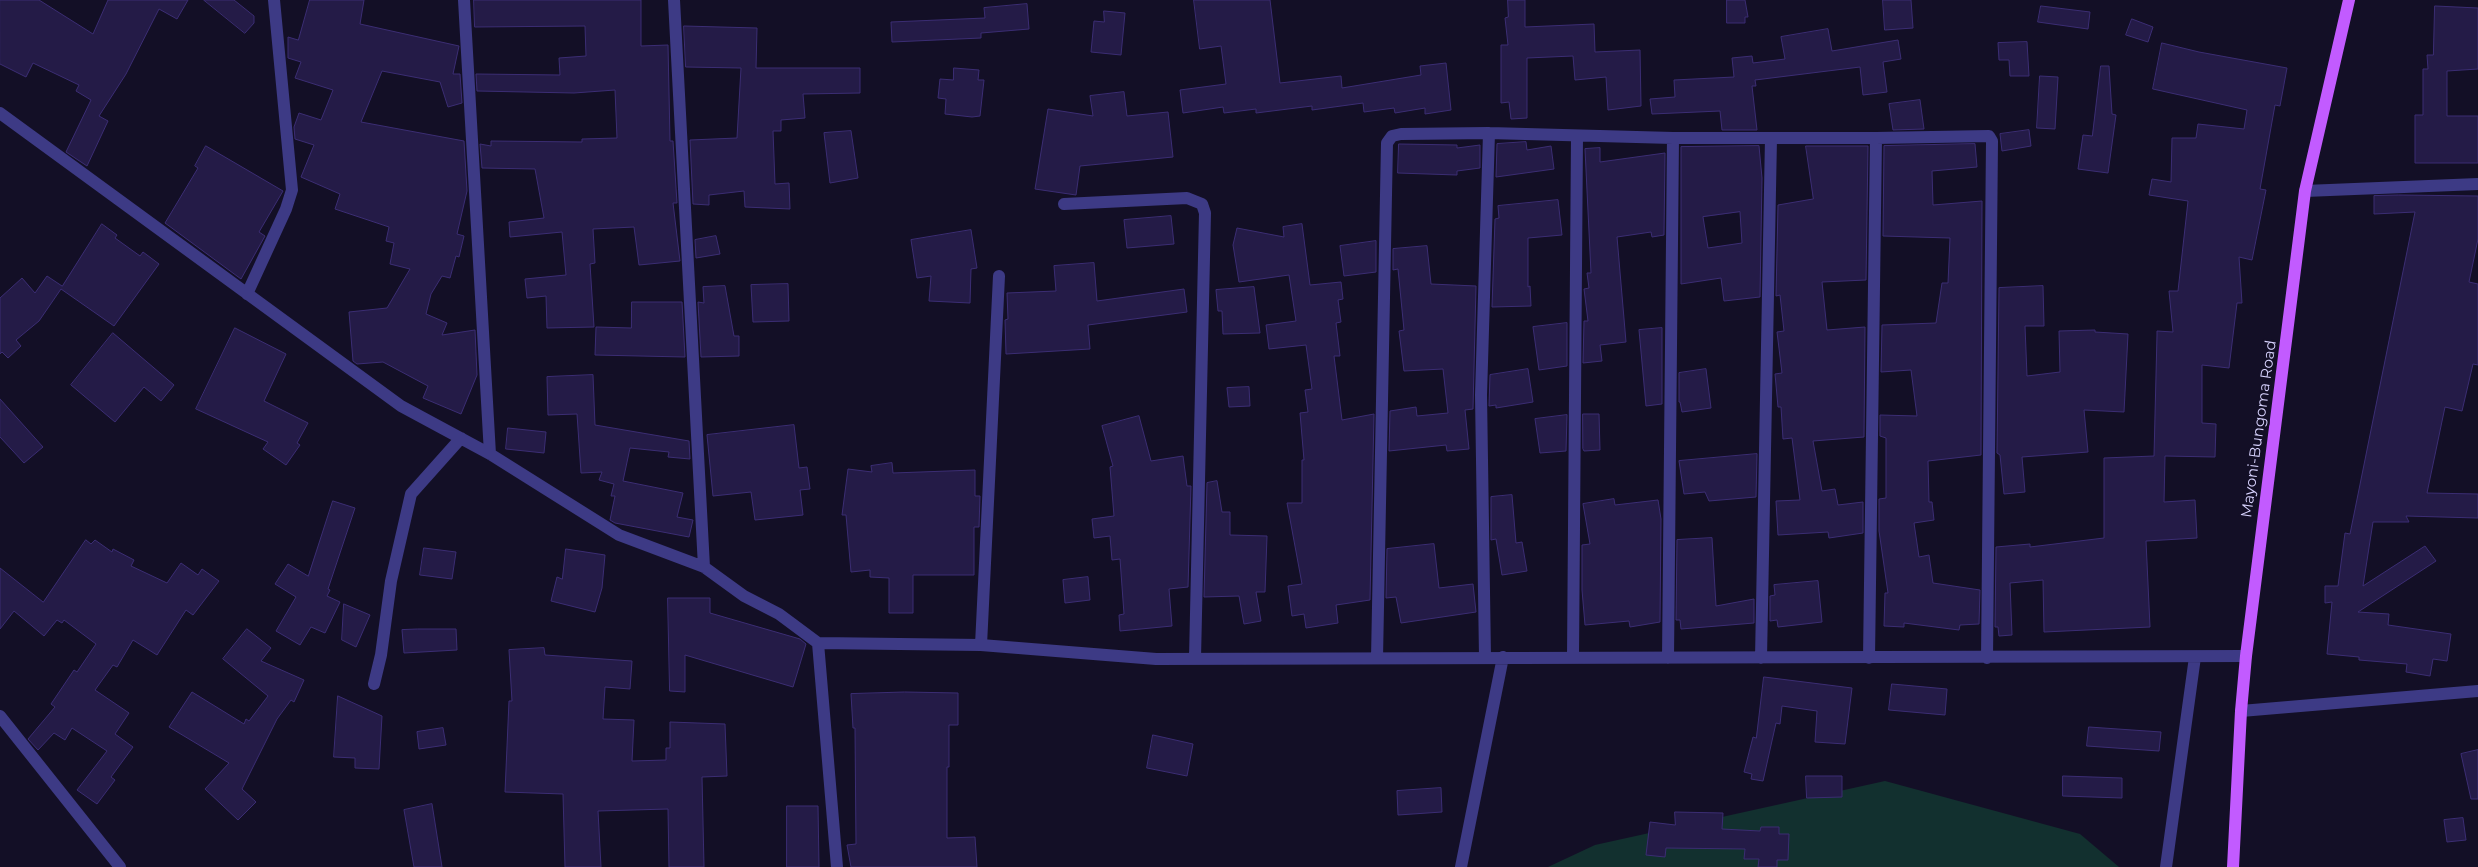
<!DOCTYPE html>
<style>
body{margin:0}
canvas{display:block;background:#130f26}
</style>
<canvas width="2478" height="867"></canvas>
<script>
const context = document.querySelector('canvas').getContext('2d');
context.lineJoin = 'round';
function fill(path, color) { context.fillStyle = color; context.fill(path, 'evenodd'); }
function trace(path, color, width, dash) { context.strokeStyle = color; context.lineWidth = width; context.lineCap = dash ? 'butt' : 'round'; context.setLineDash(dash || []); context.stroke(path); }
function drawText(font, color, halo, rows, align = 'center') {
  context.font = font + ' Montserrat,sans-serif'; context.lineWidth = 4.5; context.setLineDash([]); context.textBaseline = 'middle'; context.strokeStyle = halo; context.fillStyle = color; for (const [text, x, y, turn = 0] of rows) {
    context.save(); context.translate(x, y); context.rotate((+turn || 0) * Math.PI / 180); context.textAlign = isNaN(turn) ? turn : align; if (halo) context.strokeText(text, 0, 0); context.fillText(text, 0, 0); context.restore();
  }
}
const green = new Path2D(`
 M1885,781L2080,834L2119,867H1548L1595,845Z`);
const building = new Path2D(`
 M0,0H39L93,34L108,0H188L177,19L159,9L126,74L99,116L108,121L87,166L66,152L91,100L76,91L79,85L33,63L26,77L0,64Z
 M204,0H234L254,16V23L245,33Z
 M310,0H364L360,24L459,46L453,74H460L462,103L448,107L440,82L382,71L361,122L464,141L467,191L457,234L464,236L459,257L456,256L450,278L442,276L431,294L426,314L447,323L442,335L475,330L477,375L461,414L423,398L428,386L383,362L357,364L353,361L349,312L387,308L410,269L390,264L394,243L386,241L389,227L335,209L340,194L301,177L314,145L295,139L294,127L299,113L321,120L333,90L295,78L301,62L288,58V37L298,40Z
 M474,0H641V46L668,45L670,141H673L677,203H673L680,261L639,265L634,227L593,229L595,263L590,264L594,327L547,328L546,296L527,298L525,279L566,275L562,232L510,237L509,222L544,218L535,169L482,168L480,144L491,146V141L582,142V139L617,138L615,90L574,93L477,91L476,74L560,75L559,58L586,56L585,26L475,27Z
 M1194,0H1270L1280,83L1341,76L1342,88L1421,75L1420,66L1446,63L1451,110L1425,114V108L1395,113L1394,108L1364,112L1363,103L1312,110V106L1256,113V109L1224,113L1223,107L1183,113L1180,90L1226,84L1221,46L1200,49Z
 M1508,0H1525V27L1594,24L1595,52L1640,50L1641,106L1608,110L1606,77L1575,80L1573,56L1527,58V118L1511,119L1509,102L1501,103V45H1508L1505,18L1508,17Z
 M1727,0H1745L1748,17H1745V23H1727Z
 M1883,0H1911L1913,28L1885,30Z
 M1027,4L1029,29L981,33V38L892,42L891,22L985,18L984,8Z
 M2041,6L2090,12L2088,29L2038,22Z
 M2435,6L2478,8V69L2447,71V116H2478V163H2415V115H2423V69H2428L2427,55H2433Z
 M1104,11L1125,13L1121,55L1091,52L1094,21L1104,22Z
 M2132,19L2153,27L2148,42L2126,35Z
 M684,26L757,28L756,68H860V93L803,94L805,118L781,120V131H773L775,184L789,183L790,209L745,207L744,191L709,195V205L693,204L690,140L737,138L741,68L686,67Z
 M1828,29L1832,51L1898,40L1901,59L1883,62L1887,92L1863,95L1860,67L1755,80L1756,86H1752L1757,130H1722L1720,111L1652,114L1650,99L1675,97L1674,80L1734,77L1732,58L1752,56L1753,63L1785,59L1781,37Z
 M2027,42L2029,76H2010L2009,60H1999L1998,43Z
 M2162,43L2199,52L2287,68L2280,106L2275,105L2260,189L2266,190L2252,260L2239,257L2242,303H2237L2229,368L2202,365V423L2216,424L2215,457L2165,456L2164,502L2195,500L2197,538L2146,541L2150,627L2044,632L2043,580L2010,583L2012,635L1999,636L1998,627H1995L1996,547L2030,544V547L2104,538V458L2154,456L2157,335V331L2173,332L2169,291H2178L2188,201L2149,195L2152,179L2171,182L2172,138H2196L2198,124L2244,129L2247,110L2153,89Z
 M2101,66H2109L2112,114L2116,115L2108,173L2078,169L2083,135L2092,136Z
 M954,68L979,70L978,80H984L980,116L972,117L945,114L946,99L938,98L940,79L953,80Z
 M2040,76L2058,77L2055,129L2037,128Z
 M1124,92L1127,116L1168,112L1173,157L1080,166L1076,195L1035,189L1048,109L1093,116L1090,96Z
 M1920,100L1924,129L1893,130L1889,104Z
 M2029,130L2031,146L2002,151L2000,134Z
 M851,131L858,178L830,183L824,133Z
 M1526,142L1527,150L1551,146L1554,169L1496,177L1497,144Z
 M1399,144L1457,145V148L1480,145V168L1457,171V175L1398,173Z
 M1975,144L1977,167L1932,171L1933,205L1982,201L1981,455L1928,461L1929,502H1932L1934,520L1914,523L1919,557L1929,555L1933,583L1980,590L1979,624L1960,625L1959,630L1904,623V627L1884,626L1885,593H1888L1879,531V499L1886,498V438L1880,436V415L1917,416L1911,370L1881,372L1882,325L1936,323L1942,283H1948L1950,238L1883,236L1884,146Z
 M206,146L283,191L259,232L265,236L241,279L165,223L198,168L195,166Z
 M1759,146L1762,178L1760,297L1724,301L1721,278L1681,284V147ZM1740,212L1742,243L1708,248L1703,217Z
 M1806,146H1868L1866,280L1822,282L1827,330L1865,327L1864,437L1813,441L1822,491L1835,489L1838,505L1863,502V533L1829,538L1828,532L1778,535L1776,501L1800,500L1792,438L1783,439L1781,407H1778L1775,374L1782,373L1777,332L1784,331L1780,295L1776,296L1778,205L1813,199Z
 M1600,148V162L1665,153L1664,235L1652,237L1651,232L1617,237L1626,342L1600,345L1602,361L1583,363L1584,321H1588L1584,289L1589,288L1587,273H1591L1585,149Z
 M2399,195L2478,196V239L2469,282L2478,284V365L2473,364L2462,411L2445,407L2427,493L2478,494V518L2406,516L2409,522H2373L2363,586L2425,546L2436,561L2358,612L2389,614L2388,625L2451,634L2447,661L2433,659L2430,676L2406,672L2407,664L2359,660V657L2327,654L2332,602L2325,603V586H2338L2345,533L2350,534L2415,212L2374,214V196Z
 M1558,200L1562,235L1528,238V287L1530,286L1531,306L1492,307L1495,219L1499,218L1498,206Z
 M1171,216L1174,244L1127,248L1124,220Z
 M102,224L117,235L115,238L140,256L143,252L159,264L114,326L61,289L39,321L16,340L21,346L8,358L2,352L0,354V298L22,278L35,293L47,276L62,286Z
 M1302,224L1310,285L1341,282L1343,299L1338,300L1341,322L1336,323L1340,356H1334L1342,420L1374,414L1370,600L1336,605L1338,623L1306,628L1304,614L1292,616L1288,586L1302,584L1287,503H1302V460H1304L1300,413L1308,412L1305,390L1312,389L1306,345L1269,349L1266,325L1296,321L1289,275L1239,282L1233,245L1237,228L1284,237L1283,227Z
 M971,230L977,268L971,269L970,303L929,301L931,276L917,278L911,240Z
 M716,236L720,254L696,258L695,240Z
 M1376,241V272L1344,276L1340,246Z
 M1427,246L1431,284L1476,286L1473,409L1465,410L1469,449L1447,451L1446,445L1389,451L1390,411L1416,407L1417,416L1448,413L1443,369L1404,371L1399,331L1404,330L1398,269L1393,270V249Z
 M1094,263L1097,301L1184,289L1187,312L1088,325L1090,349L1006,354L1005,320L1008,319L1007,293L1056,291L1054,266Z
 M788,284L789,321L753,322L751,285Z
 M725,286L734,336H739V356L701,357L698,302L704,303L703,287Z
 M2043,286L2044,326H2025L2027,376L2060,372L2059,331L2095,330V332L2128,334L2124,412L2084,410L2088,452L2022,457L2025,492L2004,494L2000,455L1997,453L1999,288Z
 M1254,287L1260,333L1223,334L1222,311H1218L1216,290Z
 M632,302H682L685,357L595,355L596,327L631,328Z
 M1567,323V366L1539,370L1533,327Z
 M235,328L286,354L264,401L308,423L297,443L300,445L286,465L263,449L268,442L196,409Z
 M1662,328V404L1646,406L1639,330Z
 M113,333L174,385L161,401L144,387L115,422L71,385Z
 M1528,369L1533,402L1496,408V405L1489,406L1490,375Z
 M1706,369L1711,408L1682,412L1680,402H1679V373Z
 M593,375L595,425L689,441L690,459L668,457L669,452L630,448L623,481L683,493L677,517L693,520L689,537L615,523L610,520L615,496H611L614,484L599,480L602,472L581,473L577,414L548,415L547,377Z
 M1249,387L1250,406L1229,407L1227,388Z
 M0,399L43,447L24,463L0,437Z
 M1583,414H1599L1600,450L1584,451L1583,449Z
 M1567,415L1566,451L1540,453L1535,419Z
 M1139,416L1151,461L1183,456L1187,486H1191L1188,587L1169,589L1172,626L1120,631L1119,615L1124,614L1120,559L1112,560L1110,536L1094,538L1092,519L1114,516L1110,467L1113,466L1102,426Z
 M794,425L799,468L807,467L810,489L800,490L803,515L755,520L751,492L713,496L707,435Z
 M508,428L546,432L544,453L506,449Z
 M1757,454L1756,497L1709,501L1705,492L1684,494L1679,461Z
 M892,463L893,473L975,470V496H980L979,527H974V575H913V613H889V578L870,577V570L851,572L846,515H842L848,469L872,472L871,466Z
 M1217,481L1222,512H1230V535L1267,536L1265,592H1256L1261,621L1244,624L1239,596L1204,597L1207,483Z
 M1512,495L1516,543L1522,542L1527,571L1502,575L1496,539L1491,540V497Z
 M1614,499L1615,505L1658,500L1661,519L1660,622L1630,627L1629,621L1585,625L1582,590V545L1590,544L1583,504Z
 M333,501L355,508L328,589L330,590L327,596L340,602L325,633L311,627L300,645L276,631L296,597L275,584L288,564L308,576Z
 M1712,538L1716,606L1754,599V623L1681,629L1680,620H1676L1677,540Z
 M86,540L91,544L95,540L112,552L113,549L134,560L131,566L167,583L181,563L198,575L202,569L219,581L193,615L186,610L157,655L133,640L117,667L113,665L95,690L129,713L115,734L133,747L111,777L115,780L97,804L77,790L107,751L72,728L65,740L54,733L38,750L28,739L55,707L51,704L74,670L77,672L96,644L64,620L62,623L57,620L44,636L14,611L0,629V568L43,602Z
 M1434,544L1439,588L1473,584L1476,612L1401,623L1396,597L1386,598L1387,549Z
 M424,548L456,552L452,579L420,575Z
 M566,549L605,555L602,588L595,612L551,601L557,577L562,579Z
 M1088,577L1090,600L1065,603L1063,580Z
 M1818,581L1822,622L1778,627L1777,620L1770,621V596L1775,595L1774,585Z
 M668,598H710V613L800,639L806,644L793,687L685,655V692L670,691Z
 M344,604L370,615L356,647L342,640Z
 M247,629L271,648L261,661L304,680L294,702L291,700L277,719L242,789L256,802L238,820L205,789L229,763L169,727L192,692L244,724L246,719L249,721L268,696L223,659Z
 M418,629H456L457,650L404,653L402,630Z
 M544,648L545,655L632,661L630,689L605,687L603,719L634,720L632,761L666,760V748H670V722L725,724L727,776L702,777L704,867H669L668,809L598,811L601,867H565L563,794L505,792L509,701H512L509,650Z
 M1764,677L1852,688L1845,744L1815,742L1817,711L1782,706L1780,724L1776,723L1763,781L1751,779L1752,774L1744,772L1753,737L1756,738Z
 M1892,684L1947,689L1945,715L1889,710Z
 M905,692L958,693V725H949V767H947V838L975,837L977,867H851L847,845L856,844L855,728H853L851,694Z
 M338,696L382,716L379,769L355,768V758L334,757Z
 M2089,727L2161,732L2159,751L2087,746Z
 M443,728L446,745L419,749L417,732Z
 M1153,735L1193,744L1187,776L1147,768Z
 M2478,750V799H2471L2461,754Z
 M1806,776H1842V797L1807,798Z
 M2063,776L2122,778V798L2063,796Z
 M1441,788L1442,812L1398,815L1397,791Z
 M432,804L442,867H414L404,810Z
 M787,806H818L819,867H787Z
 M1675,812L1723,813L1722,829L1760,831L1761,827H1779V834H1789L1788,860H1777V867H1758L1759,859H1744L1745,849L1666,848L1665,857L1646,855L1650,822L1675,825Z
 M2463,818L2466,840L2447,842L2444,820Z`);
const street = new Path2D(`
 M464,0L490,454
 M674,0L704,567
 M0,113L401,406L490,454L619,535L704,567L744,596L779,614L818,643L981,645L1156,659L2246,656
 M2305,191L2478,184
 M1064,204L1187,198L1202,204L1205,213L1195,658
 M247,294L286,209L292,190L274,0
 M818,643L837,867
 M981,645L999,276
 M1485,657L1481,395L1489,133
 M1573,657L1577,137
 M1377,658L1387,143L1392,136L1401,134L1489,133L1673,138H1876L1989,136L1992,141L1987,658
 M1668,658L1673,138
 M1761,658L1771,138
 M1869,658L1876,138
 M374,684L381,655L391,581L411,494L461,438
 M2241,711L2478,691
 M0,716L120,867
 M1461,867L1503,657
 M2166,867L2195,657`);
const primary = new Path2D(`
 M2233,867L2241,711L2246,656L2305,191L2349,0`);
const streetNames = [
 ["Mayoni-Bungoma Road",2259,429,-82]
];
fill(green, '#12302f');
fill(building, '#241b47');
trace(building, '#3b2d73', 1);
trace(street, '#3d3a85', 12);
trace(primary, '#c25bff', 12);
drawText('15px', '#d9d4ff', '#130f26', streetNames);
</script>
